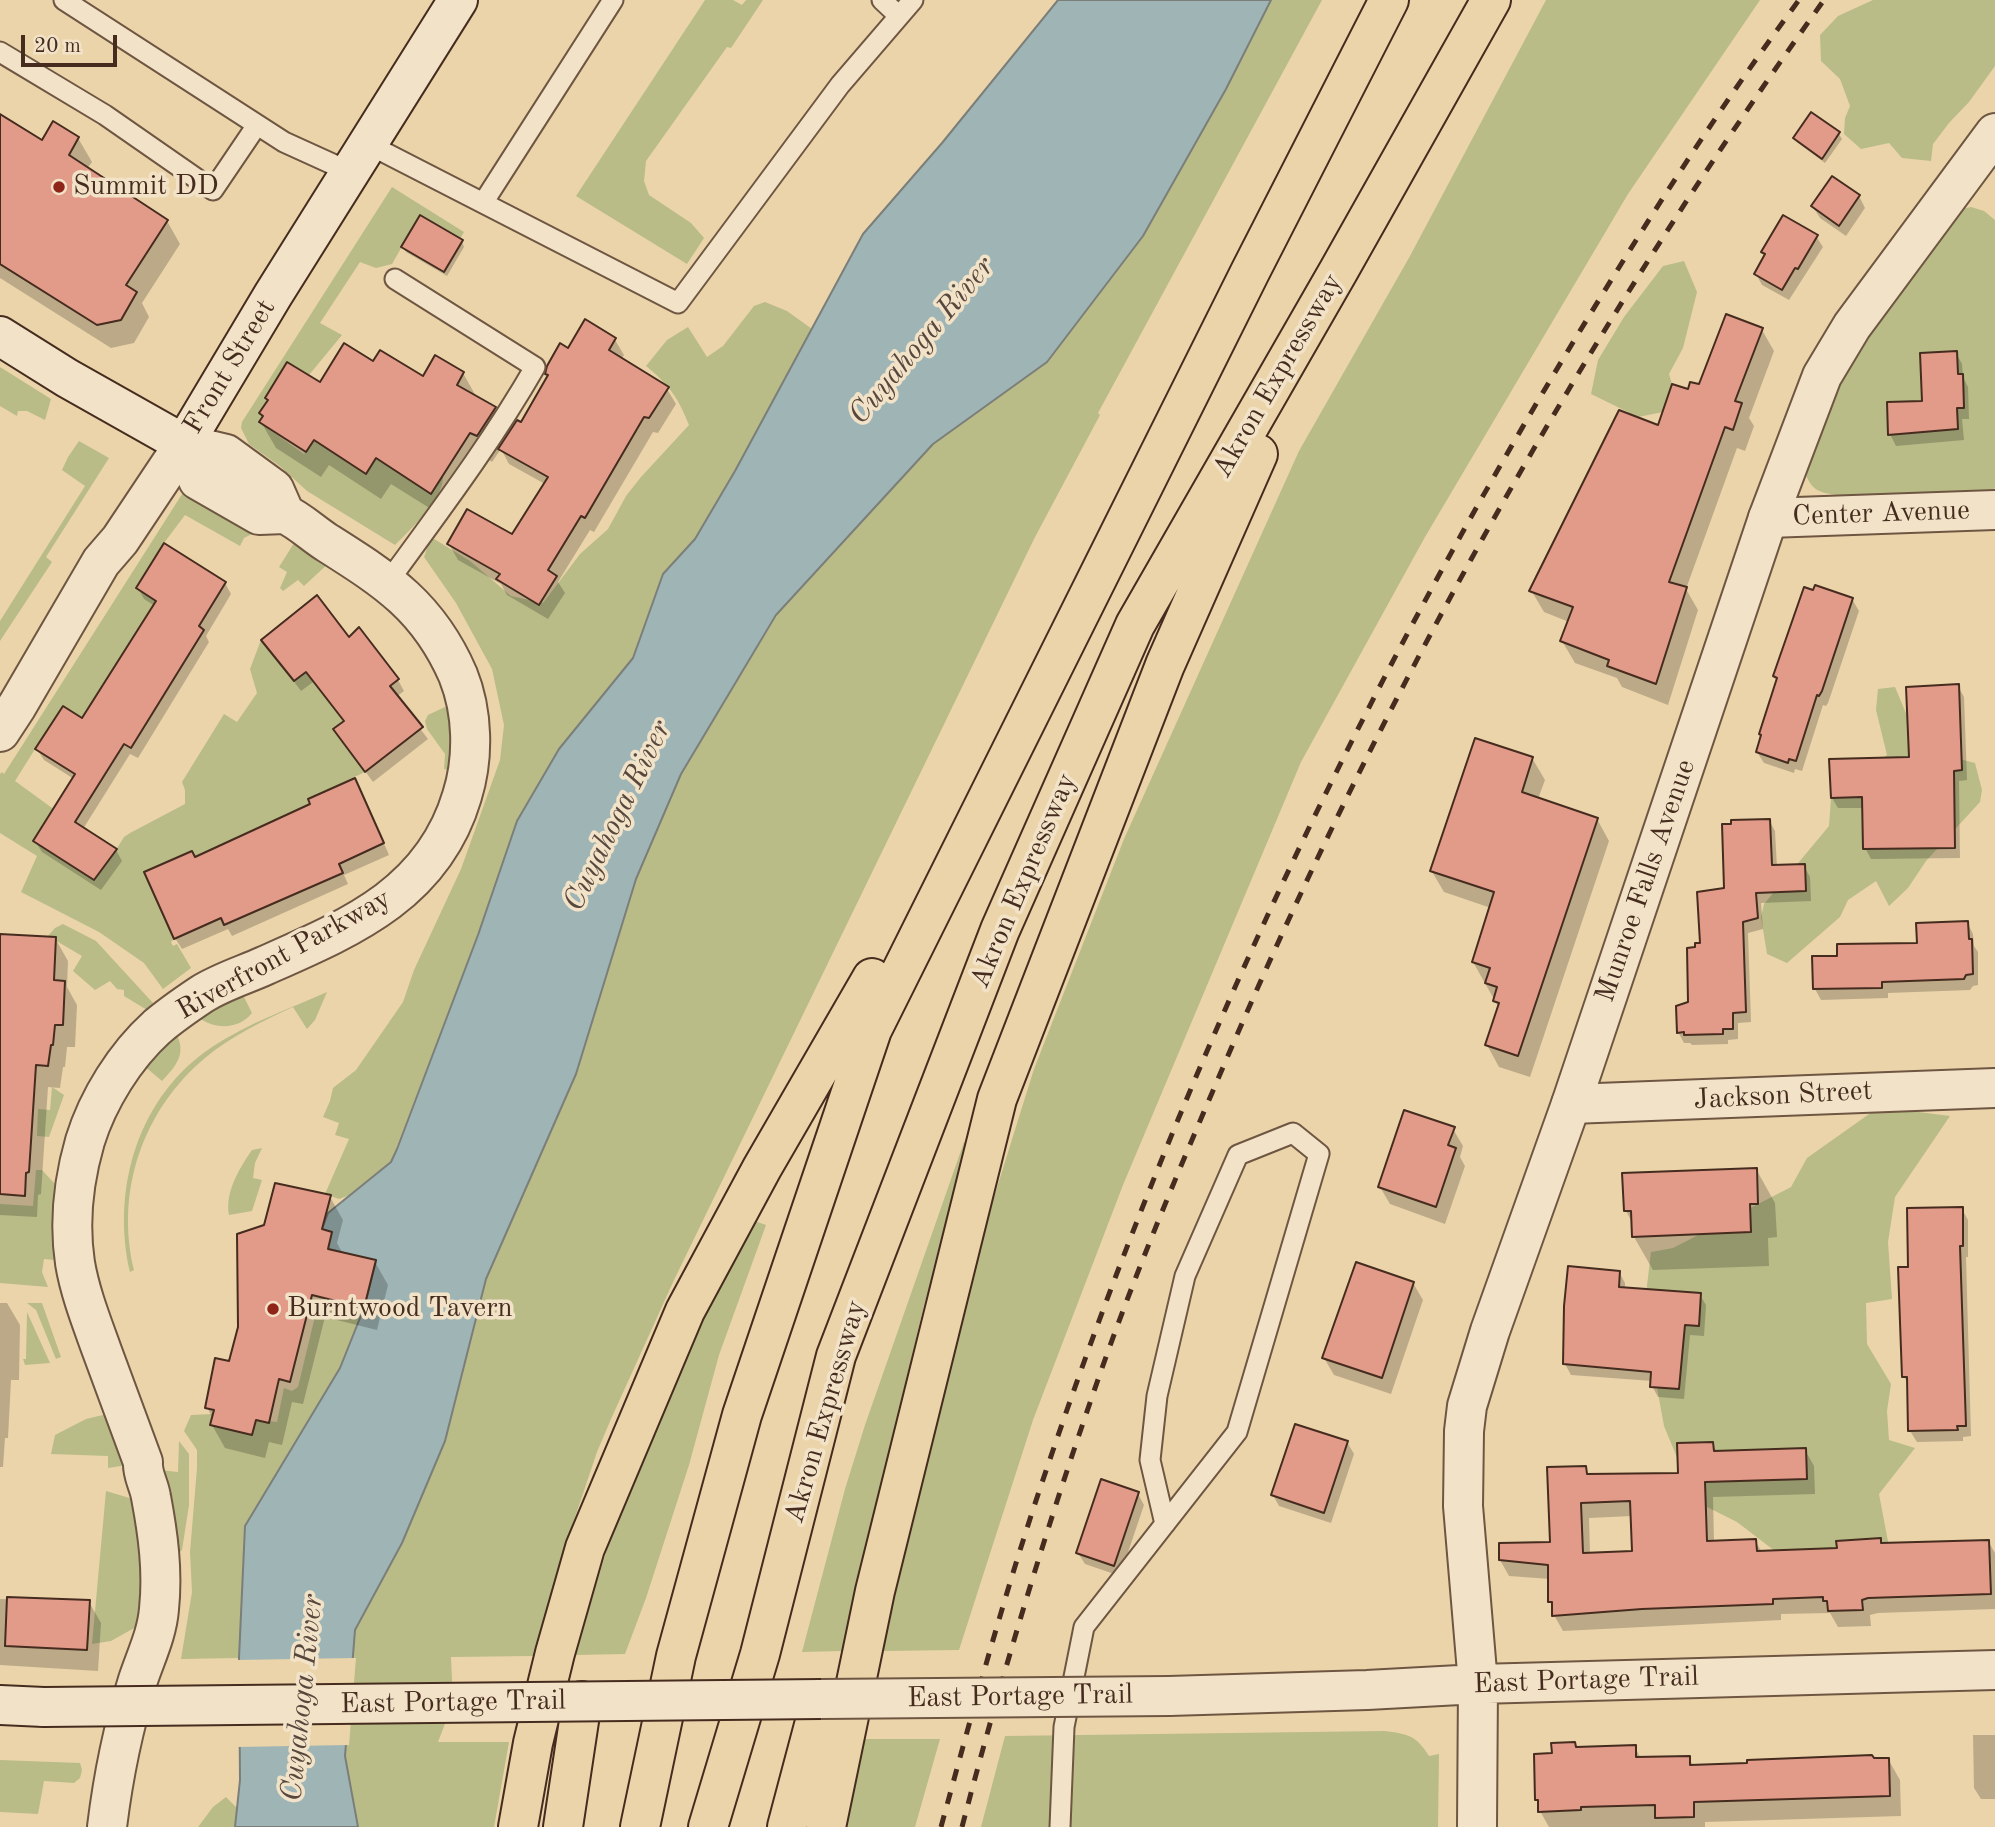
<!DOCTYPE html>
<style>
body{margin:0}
#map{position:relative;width:1995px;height:1827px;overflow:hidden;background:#ebd4aa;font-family:"Old Standard TT",serif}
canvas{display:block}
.scale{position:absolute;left:21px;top:35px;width:96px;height:32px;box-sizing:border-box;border:4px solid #452c1f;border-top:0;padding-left:9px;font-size:21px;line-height:24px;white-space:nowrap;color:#452c1f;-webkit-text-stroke:5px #f2e3c8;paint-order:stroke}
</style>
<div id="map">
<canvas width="1995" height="1827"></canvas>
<div class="scale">20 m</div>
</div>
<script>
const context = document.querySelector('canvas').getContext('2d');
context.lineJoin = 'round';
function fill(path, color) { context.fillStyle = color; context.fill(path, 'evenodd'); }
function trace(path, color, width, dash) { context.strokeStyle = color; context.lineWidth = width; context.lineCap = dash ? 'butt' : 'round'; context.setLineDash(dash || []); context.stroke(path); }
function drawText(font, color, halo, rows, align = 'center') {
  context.font = font + ' "Old Standard TT",serif'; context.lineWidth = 7; context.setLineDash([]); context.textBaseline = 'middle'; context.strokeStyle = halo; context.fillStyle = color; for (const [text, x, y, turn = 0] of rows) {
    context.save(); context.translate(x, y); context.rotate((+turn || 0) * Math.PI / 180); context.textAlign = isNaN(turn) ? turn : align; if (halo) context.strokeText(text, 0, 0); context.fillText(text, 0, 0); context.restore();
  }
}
const green = new Path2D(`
 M705,0H733L742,5L746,0H763L731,48L727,47L646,161L644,181L649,195L691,223L704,238L687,264L576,196Z
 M1271,0H1322L1098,413L1100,415L1034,539L674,1280L611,1419L597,1452L569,1535L534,1656L451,1657L453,1703L438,1742H509L494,1827H358L345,1756L355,1630L402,1543L445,1441L486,1279L576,1074L636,879L681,774L779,612L933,444L1047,362L1226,89Z
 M1546,0H1760L1628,194L1425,537L1301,762L1123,1185L1033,1420L959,1650L883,1651L898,1571L965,1290L1034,1069L1124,839L1299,451L1410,256Z
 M1873,0H1995V66L1969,102L1949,123L1933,144L1931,161L1902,158L1889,143L1861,149L1844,134L1845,118L1850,106L1840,79L1821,61L1820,35L1838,16Z
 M392,187L464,232L460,239L420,215L392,264L376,268L360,262L320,323L342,335L309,375L287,362L265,397L270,401L259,413L263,416L259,422L304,454L314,440L365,473L376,458L426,490L437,472L443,476C444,498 410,530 395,545L307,491L281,467L249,444L241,428L242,422Z
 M1971,207L1984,211L1995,220V488L1991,491L1841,496C1821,492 1812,493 1805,472L1834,387L1855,349L1961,209Z
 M1684,261L1697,292L1683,348L1669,374L1672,384L1663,412L1638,417L1591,394L1598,360L1624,317L1663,266Z
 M765,302L787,311L812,329L735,471L695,539L663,574L633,658L559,749L517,821L478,935L391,1162L350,1195L339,1199L325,1194L349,1139L335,1135L339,1123L323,1117L330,1101L333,1088L356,1070L403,1002L414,970L461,869L500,760L504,725L492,669L456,603L424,557L431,537L470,561L511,596L543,603L580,554L608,529L626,496L641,477L689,425C678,397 669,385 646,366L667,340L688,327L707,357L723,346L754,306Z
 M0,367L51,399L45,420L27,411H18L17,416L0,406Z
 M79,441L109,458L46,557L52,562L0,641V621L85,486L62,470L68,457Z
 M184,491L255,530L252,534L244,538L240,546L185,515L164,543L136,588L162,605L131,639L107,678L88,722L62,706L15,781L114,853L124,837L130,833L185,804V790L182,782L224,714L237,722L257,693L250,669L261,640L293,681L306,672L344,721L333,730L365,772L308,799L321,829L278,849L267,823L236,837L248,862L144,872L174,939L171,942L173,946L177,944L191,968L163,989L144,963L99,932L21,892L37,856L0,833V774L2,772L4,774Z
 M296,540L330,562L304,586L298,580L283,591L280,588L287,572L279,567Z
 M1895,687L1921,749L1975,763L1982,790L1980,802L1926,861L1908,888L1889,906L1876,881L1848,900L1840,917L1787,963L1767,954L1761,917L1764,904L1829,826L1831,798L1887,755L1876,710L1878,689Z
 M447,706L452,729L449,770L444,769L445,754L427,729L425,721L428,715Z
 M63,924L96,941L153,1003L147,1010L124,996V990L117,989L110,981L95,990L73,971L82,956L48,936L55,928Z
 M327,992L315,1020L307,1029L293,1007C263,1021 231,1036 205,1058C143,1110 115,1191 134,1270L130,1272C111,1189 138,1096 212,1047C248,1023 289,1009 327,992Z
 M243,995L252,1013C239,1030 213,1030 197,1016Z
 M176,1033C187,1054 176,1066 162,1081L143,1065Z
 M52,1087L64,1095L49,1137L37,1136L38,1109L50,1110Z
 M1879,1107L1950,1116L1895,1197L1888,1242L1892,1299L1866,1303L1867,1344L1891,1384L1887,1411L1889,1440L1915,1448L1879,1494L1890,1552L1797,1568L1737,1522L1695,1501L1664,1426L1649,1344L1645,1303L1651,1252L1673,1248L1791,1187L1807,1158Z
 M964,1142L971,1145L924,1305L842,1651L802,1652L845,1489L865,1425Z
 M262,1148L255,1163L253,1178L262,1180L252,1211L229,1215C225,1192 239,1169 252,1150Z
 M36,1170H42L55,1184L53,1212L55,1260L44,1259L42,1272L48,1287L0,1283V1204L33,1206Z
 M752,1220L766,1225L719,1355L689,1465L646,1598L625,1654L576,1655C593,1595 610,1535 632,1477C665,1388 712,1305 752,1220Z
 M27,1303H42L61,1357L56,1359L36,1310Z
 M357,1306L364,1308L340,1368L245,1526L239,1658L181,1659L192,1592L190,1552L197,1468V1450L184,1431L191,1415L213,1414L210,1425L252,1435L256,1420L277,1422L284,1388L292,1391L298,1387L317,1308L354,1317Z
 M27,1312L50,1363L25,1365L23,1359H26Z
 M103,1415H109L128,1465L108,1468V1456L51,1454L55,1435L86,1419Z
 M179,1441L189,1454V1505L182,1550L173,1558L160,1470L178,1472Z
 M106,1491L153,1505L161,1585L136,1627L111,1641L92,1644Z
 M1384,1731C1408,1734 1416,1735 1429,1756L1439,1754L1438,1827H981L1005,1736Z
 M860,1739H940L915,1827H842Z
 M0,1760L80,1763L82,1770L80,1778L74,1783L44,1781L38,1814L0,1812Z
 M226,1797L237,1808L235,1827H198L213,1807Z`);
const water = new Path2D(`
 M1058,0H1271L1226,89L1143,236L1047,362L933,444L776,615L681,774L636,879L576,1074L486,1279L445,1441L402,1543L355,1630L345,1756L358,1827H235L240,1780L239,1658L245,1526L340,1368L364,1308L376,1261L328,1249L322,1229L328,1213L391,1162L397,1149L478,935L517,821L559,749L633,658L663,574L695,539L735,471L863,234L942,143Z`);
const pier = new Path2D(`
 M356,1658L349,1745L236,1747V1660Z`);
const shadow = new Path2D(`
 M0,116L43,142L54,123L78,138L92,162L87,169L167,221L180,244L142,303L149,317L134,343L111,348L0,278Z
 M1839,134L1842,139L1825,163L1798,143L1795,138Z
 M1859,196L1865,208L1846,236L1820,218L1813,207Z
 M1816,236L1823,247L1789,300L1762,285L1756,274L1766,256L1764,252Z
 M462,242L464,247L447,276L406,252L403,247Z
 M1762,330L1774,351L1749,418L1754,426L1745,451L1737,448L1686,589L1698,610L1668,705L1622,687L1617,678L1575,663L1562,641L1569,622L1544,612L1531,590L1689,391L1700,387Z
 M615,340L624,355L621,360L667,389L676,404L658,433L653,432L594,532L590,530L558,582L565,593L548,619L507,595L501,584L458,560L449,544L513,536L545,484L509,464L501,449L492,462L486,458L447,519L391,484L381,499L329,465L321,477L276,448L261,422L264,418L261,413L269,402L267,398L321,385L374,363L424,378L463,373L477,398L495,409L510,434L522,424L568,350Z
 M1956,353L1962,364L1963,377L1968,387L1969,419H1962L1964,440L1896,446L1890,434L1924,402Z
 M225,583L231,594L206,636L209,642L138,758L130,754L83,829L116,850L122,861L101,890L42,852L35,841L74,779L44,760L37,749L83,721L155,606L144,599L138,588Z
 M1852,599L1859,611L1828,703L1826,706L1823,705L1802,771L1795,769L1794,773L1764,763L1757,752L1778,681L1775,676Z
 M359,630L398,680L404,691L396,697L428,739L373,782L335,730L345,723L313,682L301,691L263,640L348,639Z
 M1958,686L1964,697L1967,780L1959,781L1960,858L1871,859L1865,848L1864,808H1838L1832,798L1910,758Z
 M1532,758L1545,780L1538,799L1597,819L1609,841L1530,1077L1499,1067L1487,1045L1499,1008L1473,962L1491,908L1444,892L1431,870Z
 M361,791L389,855L344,875L348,884L232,936L228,929L182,949L175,938L195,859Z
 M1769,820L1775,831L1777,867L1804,866L1810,877L1811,901L1761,903L1763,929L1748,933L1751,1022L1738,1023V1039L1728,1040V1044L1692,1045L1690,1043H1684L1678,1032L1690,1004L1697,948L1701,945L1726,890Z
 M1967,922L1973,934L1974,946L1978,952V985L1973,986L1970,990L1888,993V998L1821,1000L1815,989L1814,958L1838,957L1919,945Z
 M55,938L68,961L67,987L77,1005L75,1047H67L65,1067H63L60,1088L48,1087L41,1194L38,1195L37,1217L0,1215V947Z
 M1453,1129L1463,1146L1460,1157L1465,1166L1445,1224L1390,1204L1380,1187Z
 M1756,1169L1775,1203L1777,1237L1768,1238L1769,1266L1653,1270L1634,1237L1633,1224L1626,1211Z
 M330,1197L343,1220L337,1243L343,1254L375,1262L388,1285L377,1330L325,1317L303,1404L292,1402L282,1445L269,1442L265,1458L225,1448L212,1425L213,1419L207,1407L230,1363L266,1227Z
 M1962,1209L1968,1220V1257H1966L1971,1436L1963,1437V1441L1917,1442L1910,1431L1909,1385L1904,1377Z
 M1619,1272L1625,1283V1289L1700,1295L1706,1305L1704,1336L1690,1335L1684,1399L1658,1397L1652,1386V1381L1571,1375L1565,1364Z
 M1413,1283L1423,1300L1391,1394L1334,1375L1324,1358Z
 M0,1303H7L20,1325L19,1380H11L8,1438H5L3,1467H0Z
 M1347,1442L1354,1454L1331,1523L1279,1506L1273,1495Z
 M1712,1444L1717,1452L1805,1450L1814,1466L1815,1494L1713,1497L1714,1542L1755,1541L1762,1552L1838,1550L1880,1540L1882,1544L1988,1541L1995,1553V1609L1878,1613L1870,1615L1871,1626L1838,1627L1830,1613L1781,1614V1620L1563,1631L1554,1615V1608L1550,1602V1579L1509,1576L1500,1560L1552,1543L1585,1468L1590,1476L1680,1475ZM1632,1516L1634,1553L1590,1554L1589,1518Z
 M1138,1494L1144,1505L1120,1576L1085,1564L1078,1553Z
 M0,1599L89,1602L101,1623L98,1671L0,1665Z
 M1973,1735H1995V1799H1981L1974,1788Z
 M1574,1744L1577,1749L1635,1747L1641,1759L1689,1758L1694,1767L1888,1759L1900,1780L1901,1816L1705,1822V1827H1549L1540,1811L1537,1799L1553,1755Z`);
const building = new Path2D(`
 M1811,112L1840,132L1822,159L1793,138Z
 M0,114L42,140L53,121L79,137L69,155L168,220L126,285L137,292L121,320L97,325L0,264Z
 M1832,176L1860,195L1839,226L1811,206Z
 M420,215L463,240L444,272L401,247Z
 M1783,215L1818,235L1798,269L1795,268L1782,290L1754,274L1765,254L1761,252Z
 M1726,314L1763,328L1735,401L1742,403L1733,430L1725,427L1669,582L1687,587L1656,684L1607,666L1609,660L1560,641L1573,607L1529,591L1619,410L1658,425L1672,384L1688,389L1690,382L1699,384Z
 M585,319L616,338L609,350L669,387L649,418L644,417L585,518L581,516L548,570L557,576L539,605L496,579L500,574L447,544L467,509L512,534L548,477L498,449L517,420L521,422L548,375L545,374L547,366L560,343L568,348Z
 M344,343L373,361L380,350L423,376L435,355L464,372L457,385L496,407L477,436L470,433L431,494L376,458L366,474L314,440L306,452L259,422L263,416L259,413L268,400L265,398L287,362L320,382Z
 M1957,351L1958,374H1963L1964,408H1957L1958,429L1888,435L1887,402L1922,401L1920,353Z
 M164,543L226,582L199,626L204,630L131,748L124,744L75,822L117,849L94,880L33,841L75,774L35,749L63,706L82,718L156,601L136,588Z
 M1815,585L1853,598L1822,691L1819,696L1817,695L1796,761L1789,759L1788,763L1756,752L1761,735L1759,734L1777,678L1773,676L1804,587L1813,590Z
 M317,595L349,637L359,627L399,679L390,686L423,727L365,772L333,729L344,721L306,672L294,681L261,640Z
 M1959,684L1962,770L1954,771L1955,848L1863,849L1862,797L1831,798L1829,759L1909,757L1906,687Z
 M1475,738L1533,757L1522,792L1598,818L1518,1056L1485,1045L1499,1003L1493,1001L1497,987L1485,983L1490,968L1472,962L1494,892L1430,871Z
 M355,778L384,843L339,864L343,873L224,925L221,918L174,939L144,872L192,851L195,857L310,804L308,799Z
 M1770,819L1772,865L1805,864L1806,891L1756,893L1758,918L1743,922L1746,1012L1733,1013V1029H1723V1034L1684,1035V1032L1677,1033L1676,1006L1688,1002L1687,948L1695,947V943H1700L1697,892L1724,888L1722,824H1731V820Z
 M1968,921L1969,939H1972L1973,974L1966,975L1964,979L1882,982V988L1813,989L1812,956H1837V944L1917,943L1916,923Z
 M0,934L56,937L54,980L65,981L63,1025H55L53,1045H51L48,1066L36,1065L29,1172L26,1173L25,1196L0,1194Z
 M1404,1110L1455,1127L1448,1145L1456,1148L1436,1207L1378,1187Z
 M1757,1168L1758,1204H1750L1751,1232L1632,1237L1631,1211H1624L1622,1173Z
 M275,1183L331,1195L322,1229L332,1232L328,1249L376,1260L364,1308L312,1295L290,1382L279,1379L269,1423L256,1420L252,1435L210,1425L214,1410L205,1408L215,1358L229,1361L238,1327L237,1234L264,1225Z
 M1963,1207V1246H1960L1966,1426H1957L1958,1430L1908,1431L1907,1377H1902L1898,1267H1908L1907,1208Z
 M1356,1262L1414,1282L1382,1378L1322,1358Z
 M1568,1266L1620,1271L1619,1287L1701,1293L1699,1326L1685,1325L1679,1389L1650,1387L1651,1372L1563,1364L1564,1306Z
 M1295,1424L1348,1441L1324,1513L1271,1495Z
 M1713,1442L1714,1451L1806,1448L1807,1479L1705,1482L1707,1541L1756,1539L1757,1551L1837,1548L1836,1541L1881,1538V1543L1989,1540L1991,1594L1868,1598L1862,1600L1863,1610L1828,1611L1827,1601H1823V1597L1773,1599V1604L1642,1609L1552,1616V1602H1548V1565L1499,1560V1543L1550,1542L1547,1467L1586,1466L1587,1474L1678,1473L1677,1443ZM1630,1501L1632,1551L1583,1553L1581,1503Z
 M1101,1479L1139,1492L1114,1566L1076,1553Z
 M7,1597L90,1600L87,1650L5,1646Z
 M1575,1742L1576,1747L1636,1745V1757L1690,1756V1765L1747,1763V1760L1872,1755L1874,1758H1889L1890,1796L1694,1802V1817L1655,1818V1805L1581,1807V1810L1538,1812V1800H1535L1534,1754L1552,1753L1551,1743Z`);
const service = new Path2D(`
 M64,0L284,142L350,172
 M882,0L899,16
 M0,52L105,115L213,190L257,125
 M368,144L678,303L840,85L913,0
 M483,203L613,0
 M388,582C439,512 492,442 535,367L395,279
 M1060,1827L1064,1727L1084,1627L1237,1432L1319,1154L1293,1133L1238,1155L1185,1276L1157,1396L1150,1460L1165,1524`);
const minor = new Path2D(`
 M184,444L226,454L274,489L285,514L259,515L198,480Z
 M1768,518L1995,510
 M1571,1104L1995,1088
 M107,1827C113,1778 123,1728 138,1680C146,1656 157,1634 159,1609C163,1571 158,1534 151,1497C149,1484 142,1475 143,1462C129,1425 116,1388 102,1351C92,1323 80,1293 75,1263C69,1223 74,1179 85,1141C98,1099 125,1056 157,1027C171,1015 187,1004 202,994C221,982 244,975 264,966C350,928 433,894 462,796C474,758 473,712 458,675C428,606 386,580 326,542C312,533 300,521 285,514`);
const tertiary = new Path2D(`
 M0,732L17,706L101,562L120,540L184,444
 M1169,1696L1367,1690L1478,1684L1995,1670
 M1477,1827L1478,1684L1463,1506L1464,1431L1467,1406L1490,1331L1571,1104L1768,518L1822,376L1852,326L1995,133`);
const secondary = new Path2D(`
 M0,336L67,378L184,444L273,295L458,0
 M0,1705L44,1707`);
const motorway = new Path2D(`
 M518,1827L533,1743L555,1653L585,1548L685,1311L762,1168L872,978
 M563,1827L582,1701
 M640,1827L676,1656L742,1415L872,1030L1250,272L1389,0
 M708,1827L760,1654L836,1356L1000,930L1135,625L1339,270L1491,0
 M787,1827L821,1699
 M826,1827L875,1591L997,1099L1165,665L1258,454`);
const rail = new Path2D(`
 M941,1827C974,1706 1007,1584 1048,1465C1180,1075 1356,701 1569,349C1641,230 1716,112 1799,0
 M962,1827C1000,1682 1043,1538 1092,1397C1127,1294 1169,1193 1212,1093C1375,707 1580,341 1824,0`);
const tertiaryBridge = new Path2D(`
 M821,1699L1169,1696`);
const secondaryBridge = new Path2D(`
 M44,1707L821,1699`);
const markers = [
 [59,187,7,"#8f2418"],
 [273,1309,7,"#8f2418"]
];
const poiNames = [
 ["Summit DD",73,187],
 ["Burntwood Tavern",287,1309]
];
const streetNames = [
 ["Front Street",230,367,-59],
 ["Akron Expressway",1278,376,-60],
 ["Center Avenue",1881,514,-2],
 ["Akron Expressway",1024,881,-67],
 ["Munroe Falls Avenue",1646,881,-71],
 ["Riverfront Parkway",284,955,-29],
 ["Jackson Street",1783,1096,-3],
 ["Akron Expressway",826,1412,-74],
 ["East Portage Trail",1586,1681,-2],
 ["East Portage Trail",1020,1697,-1],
 ["East Portage Trail",453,1703,-1]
];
const waterNames = [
 ["Cuyahoga River",922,341,-50],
 ["Cuyahoga River",618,816,-64],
 ["Cuyahoga River",303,1698,-84]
];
fill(green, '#b9bc87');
fill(water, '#9fb5b5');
trace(water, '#7b7e79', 2);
fill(pier, '#ebd4aa');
fill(shadow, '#0003');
fill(building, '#e29a89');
trace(building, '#452c1f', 2);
trace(service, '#6e5642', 23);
trace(minor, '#6e5642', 42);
trace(tertiary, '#6e5642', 42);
trace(secondary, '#452c1f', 42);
trace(motorway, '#452c1f', 42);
trace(service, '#f2e3c8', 19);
trace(minor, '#f2e3c8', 38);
trace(tertiary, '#f2e3c8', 38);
trace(secondary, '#f2e3c8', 38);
trace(motorway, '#ebd4aa', 38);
trace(rail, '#452c1f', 5, [12, 12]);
trace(tertiaryBridge, '#6e5642', 42, []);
trace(secondaryBridge, '#452c1f', 42, []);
trace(tertiaryBridge, '#f2e3c8', 38);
trace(secondaryBridge, '#f2e3c8', 38);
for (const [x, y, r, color] of markers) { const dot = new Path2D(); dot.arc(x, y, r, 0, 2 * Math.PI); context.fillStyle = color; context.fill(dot); trace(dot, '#f2e3c8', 2.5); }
drawText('28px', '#452c1f', '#f2e3c8', poiNames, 'left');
drawText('28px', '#452c1f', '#f2e3c8', streetNames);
drawText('italic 30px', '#57473d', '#f2e3c8', waterNames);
</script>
